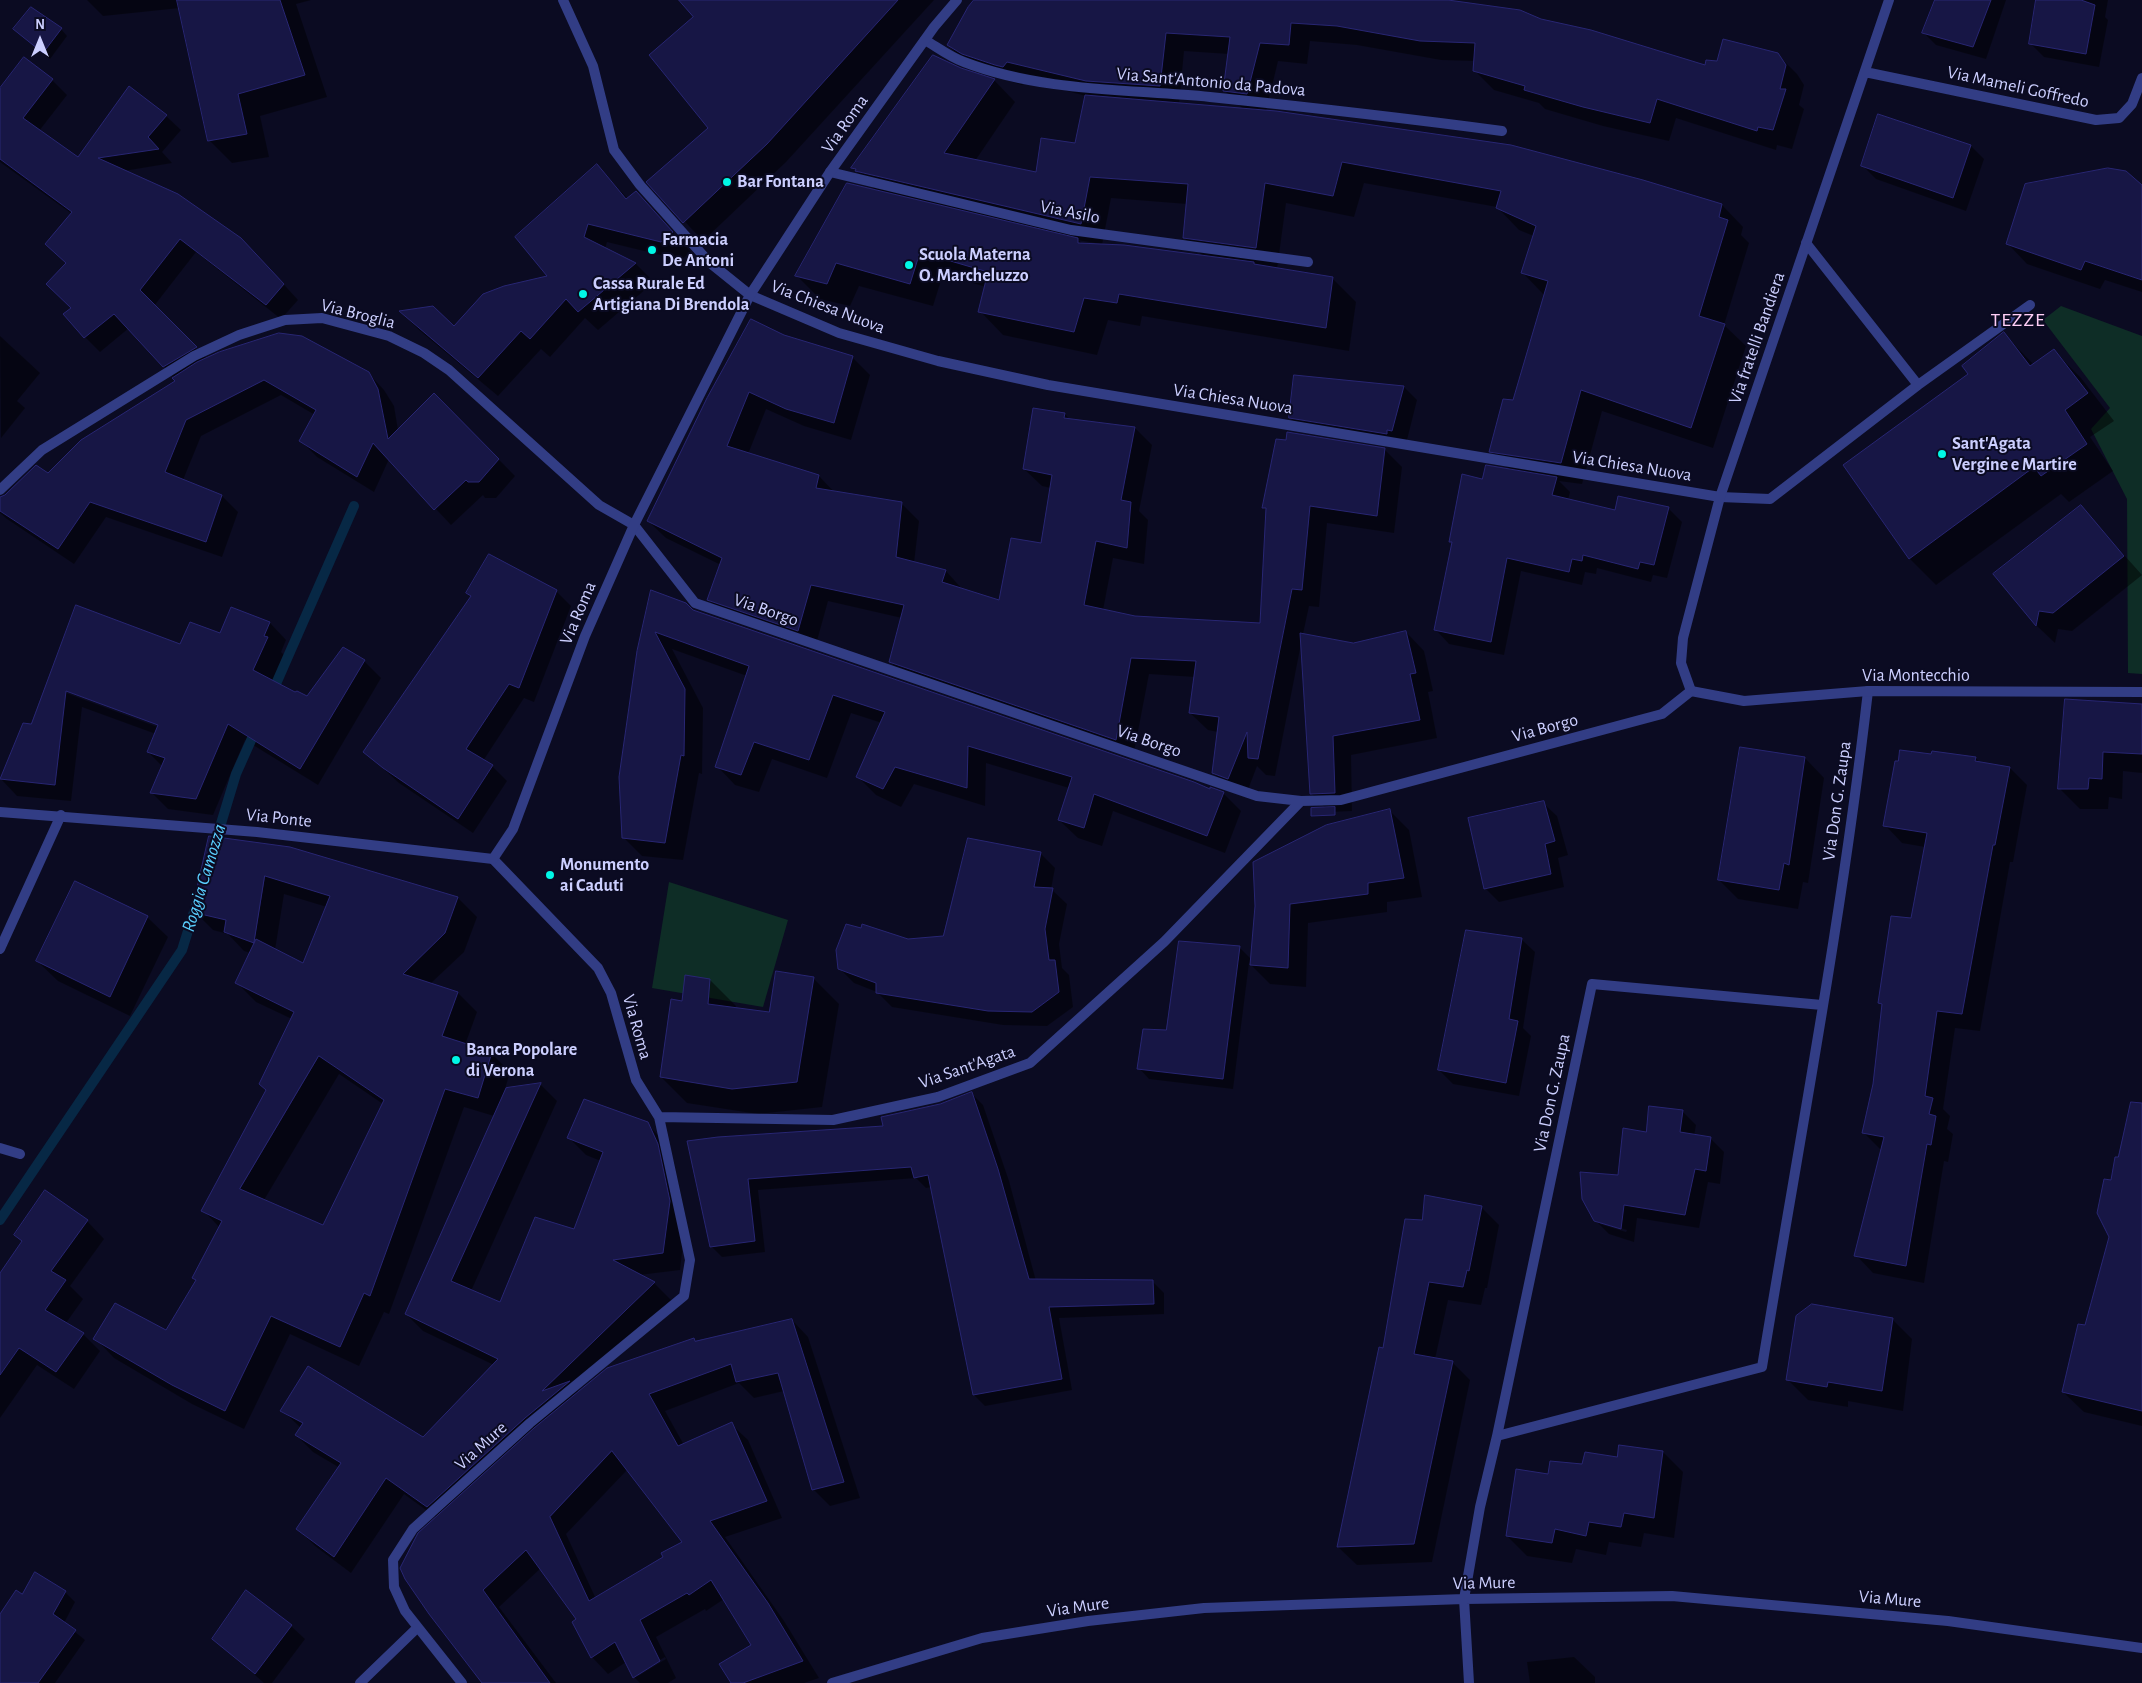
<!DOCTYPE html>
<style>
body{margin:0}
#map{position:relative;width:2142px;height:1683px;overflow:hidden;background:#0b0b22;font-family:"Alegreya Sans",sans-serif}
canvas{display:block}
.north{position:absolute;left:15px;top:15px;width:50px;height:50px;-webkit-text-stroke:4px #0b0b22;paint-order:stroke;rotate:0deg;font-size:14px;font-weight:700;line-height:20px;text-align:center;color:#cccfff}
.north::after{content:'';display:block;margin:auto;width:18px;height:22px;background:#cccfff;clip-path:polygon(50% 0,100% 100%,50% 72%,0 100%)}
</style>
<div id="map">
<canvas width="2142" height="1683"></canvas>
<div class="north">N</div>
</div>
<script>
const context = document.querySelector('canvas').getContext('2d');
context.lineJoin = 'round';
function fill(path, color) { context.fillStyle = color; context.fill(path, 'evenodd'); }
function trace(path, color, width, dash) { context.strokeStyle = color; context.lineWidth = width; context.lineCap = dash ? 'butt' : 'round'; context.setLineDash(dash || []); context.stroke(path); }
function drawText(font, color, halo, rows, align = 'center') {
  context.font = font + ' "Alegreya Sans",sans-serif'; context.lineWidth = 4; context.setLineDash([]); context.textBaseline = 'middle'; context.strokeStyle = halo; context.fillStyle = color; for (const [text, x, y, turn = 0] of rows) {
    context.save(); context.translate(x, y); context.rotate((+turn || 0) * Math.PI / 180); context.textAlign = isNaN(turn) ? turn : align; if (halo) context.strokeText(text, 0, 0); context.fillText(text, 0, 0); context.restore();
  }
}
const green = new Path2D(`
 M2061,306L2142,336V674L2128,673L2127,499L2091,429L2110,408L2043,320Z
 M669,882L788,920L763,1007L652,988Z`);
const shadow = new Path2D(`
 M87,0H311L296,4L327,97L260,116L269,157L232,163L209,140L180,8L103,16Z
 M680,0H934L786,162L703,241L648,182L710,128L695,17Z
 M976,0H1438L1541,20L1706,67L1718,63L1777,54L1797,74L1804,85L1799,105L1804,109L1792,149L1777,145L1776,150L1676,118L1669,141L1603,126L1545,109L1539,103L1494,90L1475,71V61L1441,60L1357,45L1310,41L1307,64L1278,61L1266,111L1700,199L1722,205L1743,227L1741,235L1749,243L1724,325L1746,346L1713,448L1602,411L1582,484L1559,481L1570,492L1568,500L1616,511L1668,508L1682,522L1667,578L1653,575L1651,582L1597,568L1596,574L1585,572L1582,585L1521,571L1504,655L1449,644L1436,630L1453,544L1450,541L1483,480L1510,470L1491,451L1514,402L1544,295L1523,273L1534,236L1519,230L1497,207L1364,183L1354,217L1286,203L1277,269L1333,279L1356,302L1349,351L1142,316L1140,326L1108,320L1097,355L1003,335L980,311L986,287L943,274L933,306L859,286L850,306L820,299L796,275L876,191L853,168L961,70L994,80L1015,102L975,161L1037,174L1076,144L1086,96L1026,80L1022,85L987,74L967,64L948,45ZM1184,51L1229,54L1225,91L1243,109L1179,104ZM1111,198L1187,204L1184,238L1203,256L1102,245ZM1078,240L1095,243L1094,245L1083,244Z
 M1936,0H2006L1986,59L1936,45L1923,32Z
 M2038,0H2108L2105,17L2108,20L2099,67L2044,57L2030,43Z
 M61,29L67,36L50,59L28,41Z
 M52,80L67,95L39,131L78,158L166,116L181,130L162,152L172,163L124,171L256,254L298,300L281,319L196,252L154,306L207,359L368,373L384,390L394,406L398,430L434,394L515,476L496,498H485L483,495L451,525L389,459L374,492L317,457L301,441L315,415L281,395L201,436L183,480L222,496L238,512L222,557L106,517L74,564L7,519L0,513V497L5,496L48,475L177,381L129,328L100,352L85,337L72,308L67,264L46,244L72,214L0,162V90Z
 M1971,146L1984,159L1966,211L1876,179L1863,166Z
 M597,166L628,199L636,192L691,252L681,260L607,242L605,249L636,264L654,282L598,330L585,318L550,357L541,349L498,396L419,330L401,312L454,328L550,277Z
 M2142,186V292L2105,280L2100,289L2027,264L2008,244Z
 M2004,334L2034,365L2054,351L2081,378L2114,421L2090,437L2113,471L2069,502L2061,494L1936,585L1909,558L1969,374Z
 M0,336L40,373L17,401L25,408L1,438Z
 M784,337L852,357L870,375L851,440L804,426L766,409L748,454L819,476L835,493L901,503L919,521L914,563L946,571L963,590L1000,602L1042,544L1051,488L1042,486L1024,469L1065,414L1070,420L1135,428L1152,445L1139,511L1148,520L1144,564L1113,558L1103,610L1134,617L1261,625L1267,511L1264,508L1384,449L1402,467L1394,533L1327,523L1319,607L1309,606L1303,634L1353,644L1406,632L1424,651L1433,691L1428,692L1437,738L1351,755L1352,811L1329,812L1311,793L1301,644L1275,776L1266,775L1257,766L1246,795L1230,790L1213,773L1218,732L1208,730L1190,713L1195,677L1149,674L1133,757L908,679L890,662L902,618L828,601L815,648L725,617L708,599L721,565L666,538L648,521Z
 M1404,387L1417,400L1406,444L1304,431L1290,418Z
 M2081,507L2142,575L2072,631L2058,629L2055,643L2037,626L1995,574Z
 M556,591L571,606L534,702L524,698L483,761L492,766L507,781L473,833L399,783L365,752L471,597L467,593Z
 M652,592L692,611L1211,790L1223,793L1241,811L1225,853L1113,811L1102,846L1078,838L1059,820L1069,788L986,763L985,806L914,784L901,807L876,795L858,777L882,723L851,713L827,778L772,759L759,792L735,785L717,766L747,676L672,649L703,708L702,774L699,773L683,860L642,856L624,838Z
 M77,607L181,646L221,634L231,609L270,623L286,640L281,652L284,655L272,682L307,698L364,661L381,678L318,785L245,740L213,815L168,809L151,792L162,766L148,752L156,734L82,707L71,801L17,796L1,779L32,725ZM66,690L164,726L163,729L66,693Z
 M2142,705V773L2123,771L2122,799L2109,797L2108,809H2080L2059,788Z
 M1741,749L1805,758L1824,778L1808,883L1803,882L1798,909L1738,899L1719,880Z
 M1932,755L1976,758L1981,764L2010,768L2027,785L2013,862H2010L1980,1031L1955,1028L1943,1109L1950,1116L1947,1129L1953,1134L1948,1162L1944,1161L1924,1283L1873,1273L1856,1255L1882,1151L1864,1133L1874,1084L1883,1006L1879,1003L1912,919L1925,847L1902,843L1885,825Z
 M1543,803L1557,816L1568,855L1558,858L1564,887L1499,902L1486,889L1470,819Z
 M1390,811L1409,830L1422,897L1387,902V912L1308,923L1306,987L1270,984L1249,963L1233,1089L1149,1079L1139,1068L1239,947L1252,960L1256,906Z
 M289,848L458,898L477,917L464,952L430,984L458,993L477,1012L465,1045L491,1053L510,1072L505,1089L540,1084L557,1101L471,1291L501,1304L575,1231L601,1161L586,1155L569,1138L647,1124L664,1141L674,1162L686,1218L680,1270L639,1275L654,1283L671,1300L577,1390L580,1393L694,1340L696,1342L792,1320L808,1337L860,1498L830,1506L813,1489L784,1391L754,1398L739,1383L665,1411L684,1445L731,1424L748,1440L782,1518L725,1537L784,1621L819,1678L804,1683H733L753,1645L724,1599L706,1611L705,1609L656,1637L676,1678L668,1683H640L634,1677L626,1662L608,1674L592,1657L578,1619L541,1568L499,1607L556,1683H484L437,1518L404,1494L351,1573L315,1546L298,1529L340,1468L313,1452L296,1435L301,1428L282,1410L423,1438L494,1365L423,1331L406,1314L494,1116L464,1107L389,1314L384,1312L359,1366L290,1334L244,1429L192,1404L114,1358L95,1338L167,1332L197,1281L193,1278L220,1228L203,1210L268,1090L292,1019L256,1002L237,983L251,953L244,951L228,934L213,930L194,911ZM284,894L327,907L303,965L275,950ZM339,1074L383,1104L323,1226L264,1200ZM628,1469L684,1542L665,1558L596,1599L566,1534ZM665,1657L666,1659L638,1676V1673Z
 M1041,854L1055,868L1051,889L1067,904L1059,944L1062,968L1069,975L1073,1007L1047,1026L1003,1025L892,1007L877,992L854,983L839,968L908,941L944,937Z
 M147,917L168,937L130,1016L58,981L37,961Z
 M1521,939L1535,952L1523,1028L1531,1036L1519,1096L1453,1084L1439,1070Z
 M813,978L839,1004L822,1107L758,1114L687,1103L661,1077L683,1002L710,980L736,1006L735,1009L770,1013Z
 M972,1094L983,1105L1009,1181L1036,1281L1153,1282L1164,1293V1314L1059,1318L1072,1390L985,1406L974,1395L931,1187L926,1188L916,1178L758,1190L765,1252L722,1257L711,1246L689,1142L884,1128Z
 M1682,1111L1696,1125L1694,1136L1710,1138L1724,1152L1720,1184L1708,1182L1699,1228L1637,1218L1634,1242L1609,1234L1595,1220L1619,1176L1647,1133ZM1600,1222L1627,1230L1626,1232L1600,1224Z
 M2142,1139V1426L2084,1412L2063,1392L2086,1327L2110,1237L2111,1181Z
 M1481,1207L1499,1225L1487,1288H1485L1481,1305L1448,1300L1435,1359L1452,1362L1470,1380L1432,1562L1357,1565L1338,1547L1423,1222Z
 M87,1221L104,1239L70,1286L83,1299L66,1323L83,1334L100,1351L74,1389L37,1365L0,1418V1275L23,1242L15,1235Z
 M1892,1319L1912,1339L1903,1411L1848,1401V1407L1808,1400L1787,1379Z
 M1663,1452L1683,1472L1674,1538L1644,1533L1641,1547L1609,1542L1606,1555L1576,1549L1572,1563L1527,1556L1507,1536L1549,1475L1618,1458Z
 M65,1592L75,1602L64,1623L85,1640L55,1683H0V1616L23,1595Z
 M291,1626L305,1639L272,1683H264L214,1639Z
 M1574,1657L1595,1677V1683H1530L1527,1662Z`);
const stream = new Path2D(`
 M272,693L354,506
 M213,850L236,774L257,727
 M0,1220L182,950L198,899`);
const building = new Path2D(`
 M177,0H280L305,75L238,94L247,134L208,141Z
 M679,0H898L767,144L683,223L646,182L708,128L649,55L693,17Z
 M974,0H1448L1520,10L1541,19L1591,30L1705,65L1706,60L1717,61L1723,39L1778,53L1786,65L1780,89H1786L1773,130L1758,127L1757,131L1657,99L1650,123L1583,107L1524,90L1525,86L1473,71L1475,43L1420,41L1337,26L1291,23L1289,45L1260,43L1247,94L1223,91L1230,37L1166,33L1160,86L1086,81L1007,62L1003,67L995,65L962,54L947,45L968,7Z
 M1935,0H1991L1973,47L1922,33Z
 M2036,0H2081L2095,5L2086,54L2029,44Z
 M31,7L62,28L43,53L13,29Z
 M933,55L961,68L995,79L944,153L1036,172L1041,138L1075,143L1085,95L1276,111L1511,145L1643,180L1722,204L1719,217L1728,220L1699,316L1725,324L1691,428L1581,390L1561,463L1489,452L1503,399L1513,400L1548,281L1521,273L1536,226L1496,208L1501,191L1342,162L1333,196L1265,183L1256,248L1183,238L1188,184L1090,177L1081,224L855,171L856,169L851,168Z
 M24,57L53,79L23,118L78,157L129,86L167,115L148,137L159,149L98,158L178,194L241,238L284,284L266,305L180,239L140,290L197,347L163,367L114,314L84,338L63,314L71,308L46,284L66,263L45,244L72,212L0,159V88Z
 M1878,114L1971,145L1953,198L1861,166Z
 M597,164L626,199L636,191L673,232L661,242L588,224L584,237L636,263L578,312L566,299L530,339L521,331L478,378L399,311L433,306L454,326L483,294L504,286L547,276L515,237Z
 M2108,168L2126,171L2142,185V280L2085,261L2081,270L2006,244L2025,184Z
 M847,183L1078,238V243L1124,245L1254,262V264L1333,277L1326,328L1119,294L1117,303L1084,298L1074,332L978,312L988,272L920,252L910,284L836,263L827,284L795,276Z
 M751,319L784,335L853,356L834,423L786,409L749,392L727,446L819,475L816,488L902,502L896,557L946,570L942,582L999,600L1011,538L1041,543L1052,475L1023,469L1033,408L1065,413L1064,418L1135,427L1121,500L1131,502L1127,548L1096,541L1084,605L1135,616L1260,623L1266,508H1262L1276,439L1286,440L1287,432L1385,448L1377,516L1310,506L1302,590L1292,589L1258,759L1248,758L1247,732L1228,779L1212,773L1219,717L1189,713L1196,661L1131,658L1116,740L889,662L904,605L811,585L798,631L707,600L722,558L647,521L707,398Z
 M2004,332L2030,366L2054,349L2088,393L2065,410L2087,444L2041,476L2034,467L1909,559L1843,465L1968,374L1962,366Z
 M279,333L302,336L369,372L378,389L388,439L434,393L499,459L479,482H468L466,480L434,510L373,443L357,477L299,441L316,410L264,380L186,420L165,472L222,495L206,542L90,502L58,549L0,511V497L5,495L36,465L48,473L81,440L175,381L172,378L197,362L219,352Z
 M1294,375L1404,386L1392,431L1387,430V434L1289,418Z
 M1486,465L1557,477L1552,495L1615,510L1618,496L1669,507L1654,565L1640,562L1638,569L1583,555L1582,561L1572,559L1569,572L1507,558L1491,642L1434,630L1452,542H1449L1462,474L1482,479Z
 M2081,505L2124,556L2053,613L2039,611L2036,626L1993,574Z
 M489,554L557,590L519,688L509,684L466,749L493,765L458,819L383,768L363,752L471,596L466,593Z
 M651,590L686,603L693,610L1194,782L1210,789V787L1224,792L1207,836L1094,794L1084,828L1058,820L1072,777L968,746L967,788L895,767L883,789L856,777L885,712L833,695L809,760L754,742L741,775L715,767L749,666L655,632L685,689L684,756L681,755L665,843L622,838L619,777L637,651Z
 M76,605L180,644L190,622L220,633L231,607L270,622L264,636L268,637L253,670L295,692L297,691L307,696L343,647L365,660L300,769L228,724L196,799L150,793L165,758L147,752L158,725L66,691L55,785L0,779L23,723L31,724Z
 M1406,631L1416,673L1410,674L1420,720L1333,736L1335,793L1310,794L1300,633L1353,643Z
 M2065,699L2142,704V754L2103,752L2102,779L2089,778L2088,789H2058Z
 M1740,747L1805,757L1789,865L1784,863L1779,890L1718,880Z
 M1900,750L1931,754L1932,751L1976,757L1975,761L2010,767L1995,845H1993L1962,1014L1937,1011L1925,1096L1933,1098L1929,1114L1936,1116L1931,1145L1927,1144L1906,1266L1854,1256L1884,1137L1862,1133L1873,1084L1882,1004L1878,1003L1891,916L1911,918L1927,833L1883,826L1895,761H1898Z
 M1544,801L1555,841L1545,844L1551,874L1484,889L1468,818Z
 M1335,807V815L1311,816V808Z
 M1390,809L1404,878L1368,883V894L1290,904L1288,968L1250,965L1255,906L1253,862L1326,825Z
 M209,836L290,847L458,897L445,933L403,974L458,992L442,1036L492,1052L478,1098L445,1089L370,1296L364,1293L340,1347L271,1316L225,1411L172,1385L93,1339L115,1303L166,1330L196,1280L192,1278L222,1221L201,1211L266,1090L259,1084L294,1012L235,983L254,943L224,932L226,920L192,912ZM265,876L330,896L303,963L256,939L254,943ZM319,1056L384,1100L323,1225L240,1189Z
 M968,838L1041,852L1034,887L1053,888L1045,929L1049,960H1055L1059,992L1032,1012L988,1011L876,993V983L838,969L836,950L846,924L861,928L862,924L908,939L943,936Z
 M75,881L148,916L110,997L36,961Z
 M1466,930L1522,938L1509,1019L1518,1021L1506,1083L1438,1070Z
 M1179,941L1240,946L1223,1079L1137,1069L1143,1029L1166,1030Z
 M776,971L814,977L797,1082L732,1089L660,1077L671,999L682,1001L685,975L710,979L708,1004L769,1012Z
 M541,1083L451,1281L500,1302L535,1217L574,1229L603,1152L567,1138L584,1099L648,1122L658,1144L670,1201L663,1253L613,1260L655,1282L542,1391L570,1381L525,1418L427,1507L386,1478L334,1557L296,1529L341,1463L295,1435L303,1423L280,1411L308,1366L423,1437L498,1359L405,1314L506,1088Z
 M972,1092L998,1169L1029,1279L1153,1280L1154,1304L1049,1307L1062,1379L973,1395L928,1175L914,1178L911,1167L748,1179L755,1241L710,1247L687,1141L718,1137L883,1126L881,1117L940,1104Z
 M2131,1102L2142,1103V1411L2062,1392L2078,1324L2085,1325L2109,1237L2097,1213L2104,1179L2111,1180L2115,1157H2118Z
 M1649,1106L1683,1110L1680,1132L1711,1137L1706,1171L1695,1169L1685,1215L1624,1205L1621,1229L1594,1221L1582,1199L1580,1172L1618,1175L1623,1128L1646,1132Z
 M45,1190L88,1220L51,1271L66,1280L45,1310L84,1333L56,1372L19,1348L0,1375V1273L22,1241L14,1235Z
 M1425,1195L1482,1206L1469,1271L1467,1270L1463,1287L1429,1282L1414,1354L1453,1361L1414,1544L1337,1547L1379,1347L1383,1348L1405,1219L1422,1220Z
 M1812,1304L1893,1318L1882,1391L1828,1382L1827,1387L1786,1380L1796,1316Z
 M792,1319L844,1482L812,1490L778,1373L736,1382L731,1364L649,1394L678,1446L732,1422L767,1501L710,1521L768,1603L803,1661L743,1683H731L719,1664L751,1645L711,1580L689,1595L687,1593L640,1620L660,1661L633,1678L615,1642L591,1658L572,1622L576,1619L526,1550L483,1590L550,1683H482L429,1614L405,1579L400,1568L418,1533L534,1428L607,1368L694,1338L695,1341ZM612,1451L682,1542L661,1553L663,1557L589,1601L550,1517Z
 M1619,1445L1663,1451L1654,1518L1624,1513L1621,1527L1589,1522L1586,1536L1555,1529L1552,1543L1506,1536L1516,1469L1548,1474L1550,1461L1582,1464L1585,1452L1617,1457Z
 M35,1572L66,1591L53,1614L76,1630L38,1683H0V1614L16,1590L22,1594Z
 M246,1590L292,1625L255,1674L212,1639Z`);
const service = new Path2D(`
 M1806,243L1918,385
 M1720,497L1770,499L1918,385L2030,305
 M360,1683L417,1628`);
const minor = new Path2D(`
 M563,0L593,66L614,150L640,185L709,262L750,295L839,333L938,361L1048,385L1720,497
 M925,40C937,47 950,57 964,62C1042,92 1128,89 1210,97C1307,107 1405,118 1502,131
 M1865,72L2096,120L2119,118L2132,104L2142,78
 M830,172L1071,230L1308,262
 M0,490L42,450L194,356L239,335L285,320L322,318L389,336L424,353L449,370L599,505L634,525L695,603L1257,796L1301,801L1341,800L1662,714L1691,691L1681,663L1683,638L1720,497L1889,0
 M0,949L61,815
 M1822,1005L1592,984L1497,1436L1762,1367C1799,1142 1842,918 1868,691
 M659,1117L833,1120L938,1097L1030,1063L1164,942L1301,801
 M0,1148L20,1154
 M462,1683L405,1611L394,1587L393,1560L413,1529L530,1423L684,1296L690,1260L659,1117L636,1080L611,993L598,968L493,859
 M832,1683L982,1638L1088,1621L1204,1608L1464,1599L1672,1596L1948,1621L2142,1648
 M1469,1683L1464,1599L1480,1507L1497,1436`);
const tertiary = new Path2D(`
 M1691,691L1744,701L1868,691L2142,692
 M0,812L257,832L493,859L513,829L585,636L634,525L750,295L830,172L934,27L957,0`);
const markers = [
 [727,182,5,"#00f7e6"],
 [652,250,5,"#00f7e6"],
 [909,265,5,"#00f7e6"],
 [583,294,5,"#00f7e6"],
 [1942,454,5,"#00f7e6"],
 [550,875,5,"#00f7e6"],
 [456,1060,5,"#00f7e6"]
];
const streetNames = [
 ["Via Sant'Antonio da Padova",1211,82,5],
 ["Via Mameli Goffredo",2018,87,12],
 ["Via Roma",845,124,-55],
 ["Via Asilo",1070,212,11],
 ["Via Chiesa Nuova",828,307,21],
 ["Via Broglia",358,314,14],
 ["Via fratelli Bandiera",1757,338,-71],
 ["Via Chiesa Nuova",1233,399,9],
 ["Via Chiesa Nuova",1632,466,9],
 ["Via Borgo",766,610,19],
 ["Via Roma",578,613,-67],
 ["Via Montecchio",1916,676],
 ["Via Borgo",1545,728,-15],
 ["Via Borgo",1149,741,19],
 ["Via Don G. Zaupa",1837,801,-82],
 ["Via Ponte",279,818,6],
 ["Via Roma",637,1027,74],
 ["Via Sant'Agata",967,1067,-19],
 ["Via Don G. Zaupa",1552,1093,-78],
 ["Via Mure",481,1446,-42],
 ["Via Mure",1484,1583,-1],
 ["Via Mure",1890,1599,5],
 ["Via Mure",1078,1607,-8]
];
const poiNames = [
 ["Bar Fontana",737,182],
 ["Farmacia",662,240],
 ["De Antoni",662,261],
 ["Scuola Materna",919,255],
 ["O. Marcheluzzo",919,276],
 ["Cassa Rurale Ed",593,284],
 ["Artigiana Di Brendola",593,305],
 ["Sant'Agata",1952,444],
 ["Vergine e Martire",1952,465],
 ["Monumento",560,865],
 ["ai Caduti",560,886],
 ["Banca Popolare",466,1050],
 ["di Verona",466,1071]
];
const waterNames = [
 ["Roggia Camozza",204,878,-73]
];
const quarterNames = [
 ["TEZZE",2018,320]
];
fill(green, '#0e2d26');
fill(shadow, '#0007');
trace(stream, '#072845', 10);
fill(building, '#171645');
trace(building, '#282673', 1);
trace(service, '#323d85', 10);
trace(minor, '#323d85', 10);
trace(tertiary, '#323d85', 10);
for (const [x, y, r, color] of markers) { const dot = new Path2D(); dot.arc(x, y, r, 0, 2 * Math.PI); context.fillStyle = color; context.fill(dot); trace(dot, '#0b0b22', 2); }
drawText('18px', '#cccfff', '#0b0b22', streetNames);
drawText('bold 18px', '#cccfff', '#0b0b22', poiNames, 'left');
drawText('italic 19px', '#5acfff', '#0b0b22', waterNames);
context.letterSpacing = '1px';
drawText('20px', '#ffcef6', '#0b0b22', quarterNames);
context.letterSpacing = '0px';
</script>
